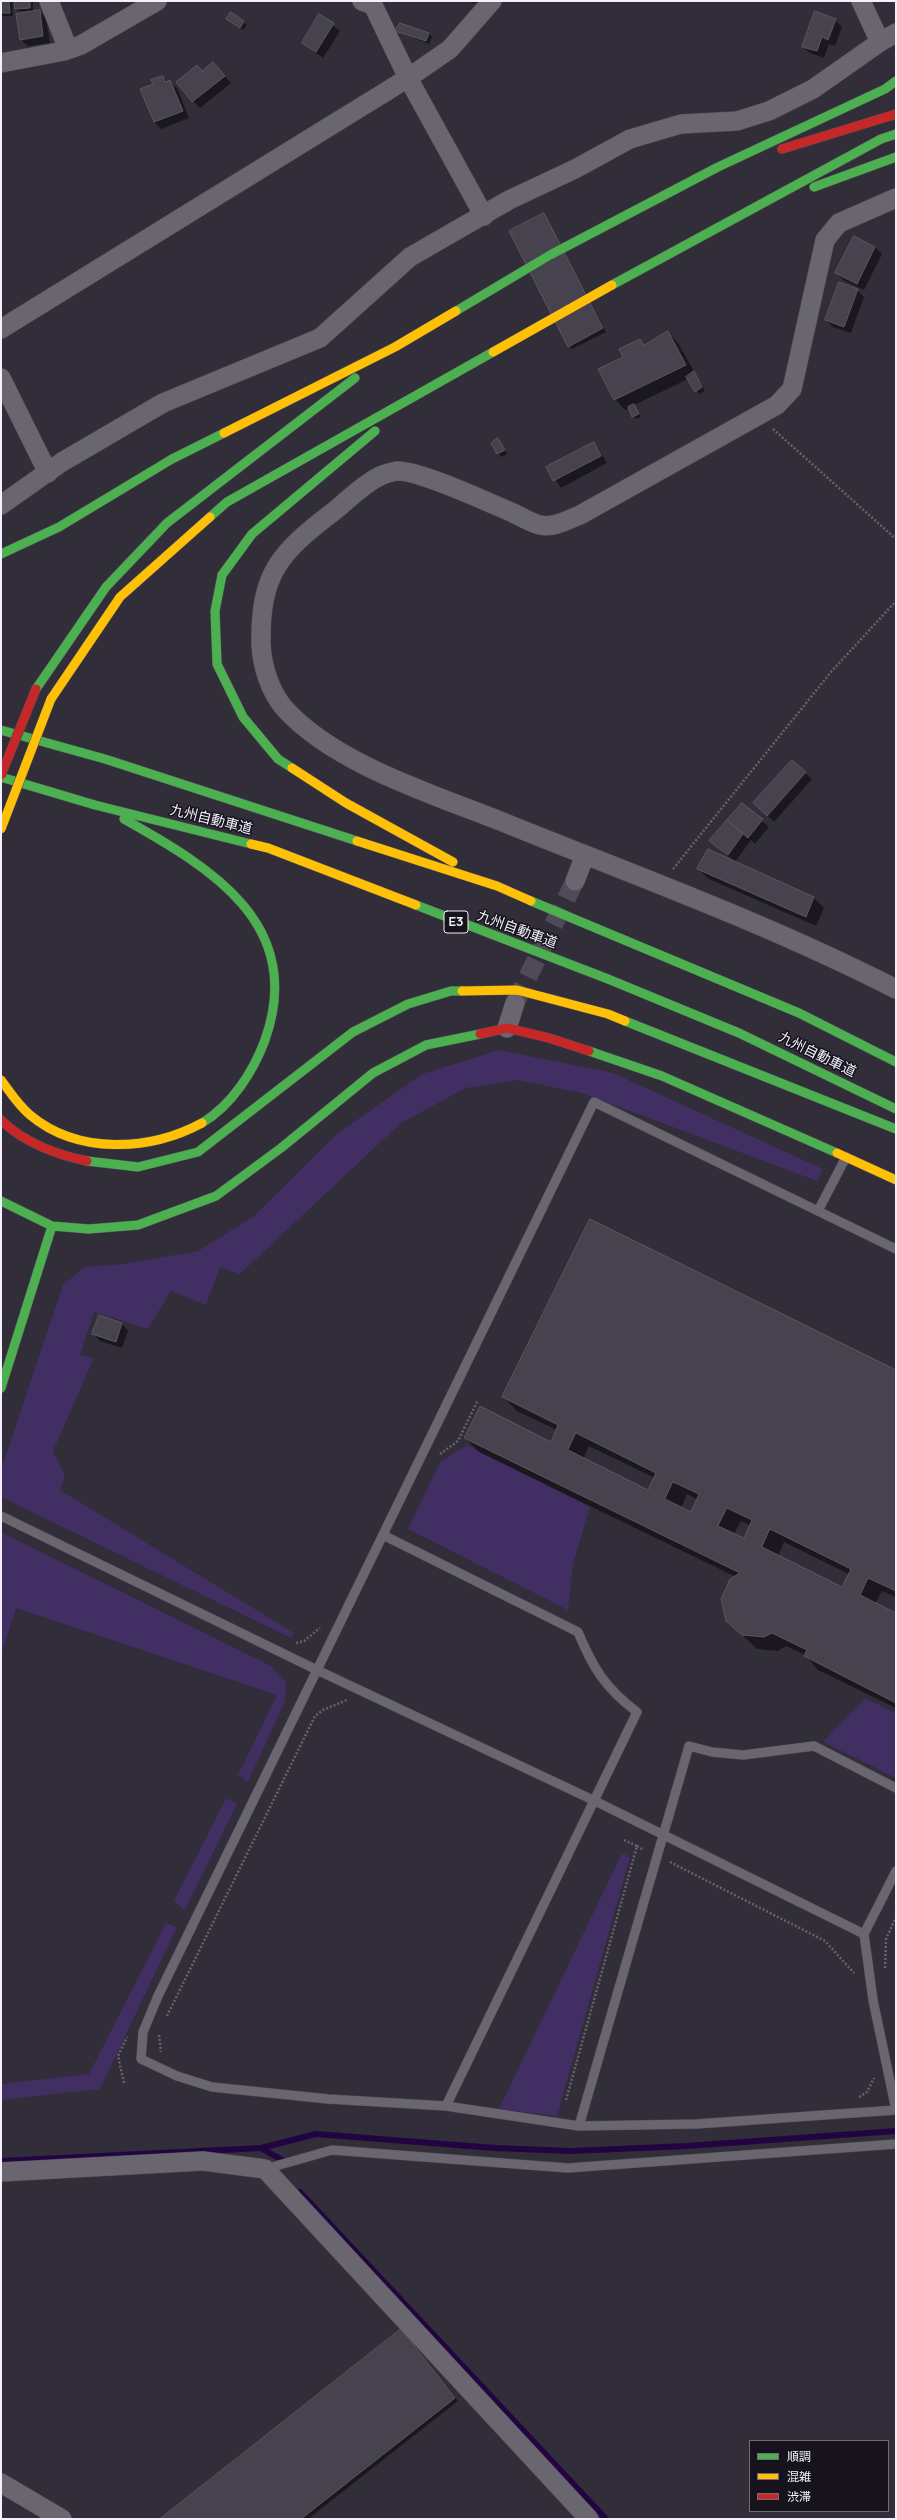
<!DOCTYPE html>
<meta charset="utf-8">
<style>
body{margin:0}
#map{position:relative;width:897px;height:2520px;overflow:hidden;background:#312d39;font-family:Manrope,"Noto Sans JP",sans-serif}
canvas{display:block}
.frame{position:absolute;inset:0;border:2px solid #f4f0ff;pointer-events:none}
.legend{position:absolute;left:749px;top:2440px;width:140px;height:72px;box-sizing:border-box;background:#16131c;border:1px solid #6f6b77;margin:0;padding:5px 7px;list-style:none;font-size:12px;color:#f4f0ff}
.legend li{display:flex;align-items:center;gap:8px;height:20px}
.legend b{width:20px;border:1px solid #6f6b77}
</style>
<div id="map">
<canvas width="897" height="2520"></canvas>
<div class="frame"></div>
<ul class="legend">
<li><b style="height:5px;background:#4caf50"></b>順調</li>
<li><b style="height:5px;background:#ffc107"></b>混雑</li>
<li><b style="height:5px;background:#c62828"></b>渋滞</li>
</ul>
</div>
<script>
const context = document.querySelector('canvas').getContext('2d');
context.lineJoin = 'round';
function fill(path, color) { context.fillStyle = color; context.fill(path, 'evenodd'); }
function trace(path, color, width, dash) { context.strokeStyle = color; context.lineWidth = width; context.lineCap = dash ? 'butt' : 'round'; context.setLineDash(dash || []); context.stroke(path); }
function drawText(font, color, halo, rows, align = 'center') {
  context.font = font + ' Manrope,"Noto Sans JP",sans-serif'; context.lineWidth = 3; context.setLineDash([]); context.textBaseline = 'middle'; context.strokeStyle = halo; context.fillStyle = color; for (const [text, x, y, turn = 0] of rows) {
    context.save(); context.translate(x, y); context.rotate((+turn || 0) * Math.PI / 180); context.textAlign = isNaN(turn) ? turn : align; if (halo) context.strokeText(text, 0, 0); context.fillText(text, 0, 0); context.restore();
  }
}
const green = new Path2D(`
 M499,1050L613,1073L823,1169L817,1181L582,1093L517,1080L466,1088L401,1123L240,1274L220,1267L206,1305L171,1291L148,1329L94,1312L80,1355L94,1358L53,1451L65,1476L60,1490L294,1633L291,1638L1,1497V1470L63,1285L85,1267L123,1264L198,1251L254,1216L337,1134L422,1074Z
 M467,1445L590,1507L573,1564L568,1610L408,1529L440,1462Z
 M1,1532L271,1666L286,1682L285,1701L248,1782L238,1775L277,1695L16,1608L1,1655Z
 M865,1698L896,1713V1778L823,1742Z
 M226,1798L237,1804L185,1910L174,1901Z
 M622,1853L630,1857L557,2116L499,2109Z
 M166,1923L177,1927L100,2089L1,2100V2084L89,2074Z`);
const shadow = new Path2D(`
 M1,1H12L13,16H1Z
 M16,1H33V11H19L16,8Z
 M469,1H491V4L472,3Z
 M39,11L46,18L50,43L28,46L21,40Z
 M231,13L247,25L243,30L231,22Z
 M320,15L340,31L323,58L303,43Z
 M835,20L842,27L835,46L829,44L824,58L810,53L803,47Z
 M396,31L429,34L432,37L429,44Z
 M213,63L231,83L200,108L193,101L203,72Z
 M163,78L177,88L189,118L161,129L154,122V85Z
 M544,214L606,332L572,349L569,346Z
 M854,237L875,247L882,254L864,290L843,280L836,273Z
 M857,290L864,297L851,333L833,327L826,320Z
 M668,332L678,343L705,391L699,394L688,379L634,405L641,417L636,419L630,408L625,410L615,399L645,346Z
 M492,443H501L507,454L501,457Z
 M594,443L607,463L561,488L548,468Z
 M805,773L812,779L774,822L761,810Z
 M742,805L769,827L755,844L751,840L735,862L814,898L824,908L816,926L709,879L698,869L734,861L710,841Z
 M122,1324L128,1331L122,1348L100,1341L93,1334Z
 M896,1371V1597L882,1591L875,1604L896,1614V1708L818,1670L805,1655L786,1646L778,1651L757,1649L727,1620L736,1577L479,1452L465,1438L551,1443L557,1430L517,1411L503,1397ZM589,1446L655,1478L648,1492L583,1459ZM687,1494L698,1500L691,1513L681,1508ZM741,1521L751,1526L744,1540L734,1534ZM784,1542L849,1574L843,1588L778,1556Z
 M404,2333L458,2401L308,2519H162Z`);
const stream = new Path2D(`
 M261,2148L284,2161
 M1,2161L261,2148L316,2134L495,2148L570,2151L687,2146L896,2131
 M300,2192L606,2519`);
const building = new Path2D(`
 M1,1H9L10,13H1Z
 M15,1H30V8L15,9Z
 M40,10L43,36L20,40L16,14Z
 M815,11L836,19L828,40L822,37L817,51L802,47Z
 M231,12L244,21L240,28L226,19Z
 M319,14L334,23L316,52L302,43Z
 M400,23L429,33L426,41L395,31Z
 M213,62L225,76L192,102L176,82L197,65L202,71Z
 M163,76L165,82L170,80L183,111L154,122L140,89L153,84L151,80Z
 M544,213L603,328L568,347L509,231Z
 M854,236L875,247L857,284L835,273Z
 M839,282L858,289L844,327L825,320Z
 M668,331L686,365L614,400L598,369L623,357L619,349L640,339L644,345Z
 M694,371L702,387L695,392L686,377Z
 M634,404L639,414L632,417L628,407Z
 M498,438L505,450L497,454L491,443Z
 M594,442L601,456L553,481L546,467Z
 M792,760L806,772L767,816L753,803Z
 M742,803L763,819L748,838L727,820Z
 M727,820L743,834L728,855L709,841Z
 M708,849L814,897L806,917L697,869Z
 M590,1219L896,1370V1591L868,1578L860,1595L896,1613V1703L804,1656L807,1650L772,1633L764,1637L742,1635L726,1621L721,1599L730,1579L740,1573L464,1438L480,1406L551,1442L558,1425L502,1397ZM576,1433L656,1473L648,1490L568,1450ZM673,1482L699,1494L691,1512L665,1499ZM727,1508L752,1520L744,1538L718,1526ZM770,1529L851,1569L842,1587L762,1547Z
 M99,1315L122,1323L116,1342L92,1334Z
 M401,2329L455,2398L301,2519H160Z`);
const streetTunnel = new Path2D(`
 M515,1003L575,881`);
const path = new Path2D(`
 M773,429L896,539
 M673,869L831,672L896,601
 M440,1454L458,1441L478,1400
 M296,1643L304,1641L320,1628
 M637,1846L644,1850
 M670,1862L825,1941L854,1973
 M885,1968L886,1939L896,1917
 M167,2016L315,1716L323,1710L347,1700
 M159,2035L161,2052
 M124,2083L118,2056L127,2037
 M859,2097L867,2092L874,2078
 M566,2100L637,1846L624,1840`);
const lane = new Path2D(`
 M818,1211L846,1157
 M896,1249L594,1102L158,1996L143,2032L141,2059L177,2076L212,2087L328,2099L446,2106L579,2126L696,2124L896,2110
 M1,1516L317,1670L595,1801L864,1934L873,2000L896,2110
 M383,1535L578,1632C593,1668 605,1688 637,1712L446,2106
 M864,1934L896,1871
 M579,2126L689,1746L712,1752L743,1755L814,1746L896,1788
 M265,2169L332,2150L568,2168L896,2144`);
const street = new Path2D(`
 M49,1L68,49
 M362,1L373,5L408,78L484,216
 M861,1L880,42
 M1,63L64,51L81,45L157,1
 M896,198L839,223L825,240L792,389L777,405L580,515C567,520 554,528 540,525C531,523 522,517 513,513C490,503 419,470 397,471C392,472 384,474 380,476C362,485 348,500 333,512C279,553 260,574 261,644C262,666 270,692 285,709C337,766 439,796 510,825C639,877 771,925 896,989
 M1,329L408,78L450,49L492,1
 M1,378L48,473
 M1,505L62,462L163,403L320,338L410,257L509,200L575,169L630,139L681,124L737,121L769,111L813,89L880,42L896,33
 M575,881L585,855
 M507,1028L515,1003
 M1,2172L203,2161L265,2169L589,2519
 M1,2483L62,2519`);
const fast = new Path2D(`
 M814,187L896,157
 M612,285L881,139L896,134
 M456,311L550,255L718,167L885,89L896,81
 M210,517L227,502L493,352
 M1,554L59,527L172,459L224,433
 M36,689L106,587L167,523L355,378
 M1,730L105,759L357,841
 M292,768L278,759L243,717L217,664L215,611L222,575L252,534L375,431
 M1,777L95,805L251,844
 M124,819C211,868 306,924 265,1040C253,1072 232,1105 202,1123
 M531,901L799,1013L896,1062
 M416,905L608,979L739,1033L896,1109
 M625,1021L896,1129
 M589,1051L662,1076L837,1153
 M87,1161L138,1167L198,1152L353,1032L408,1004L451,991H462
 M1,1201L52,1226L89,1229L138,1225L216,1196L281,1148L373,1073L426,1045L480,1034
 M1,1388L52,1226`);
const slow = new Path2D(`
 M493,352L612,285
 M224,433L395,347L456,311
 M51,699L120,597L210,517
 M292,768L346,803L453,862
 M357,841L497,886L531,901
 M251,844L268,848L416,905
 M462,991L517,990L608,1014L625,1021
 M1,1080C10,1092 18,1105 30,1115C78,1155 150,1151 202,1123
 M837,1153L896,1180`);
const jam = new Path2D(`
 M782,149L896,114
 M480,1034L507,1028L549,1038L589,1051
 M1,1120C23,1142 57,1155 87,1161`);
const slowBridge = new Path2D(`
 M1,829L51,699`);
const jamBridge = new Path2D(`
 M1,775L36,689`);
const shields = [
 [456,922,24]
];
const shieldNames = [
 ["E3",456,922]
];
const streetNames = [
 ["九州自動車道",211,820,14],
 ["九州自動車道",517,930,20],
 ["九州自動車道",817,1055,26]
];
fill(green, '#412e62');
fill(shadow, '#0007');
trace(stream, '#220442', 6);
fill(building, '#47434e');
trace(building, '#5b5761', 1);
trace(streetTunnel, '#4e4a57', 19, [19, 10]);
trace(lane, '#4e4a55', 10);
trace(street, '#4e4a55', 20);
trace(fast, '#4e4a55', 10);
trace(slow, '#4e4a55', 10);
trace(jam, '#4e4a55', 10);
trace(path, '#66636c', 2.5, [2, 2]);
trace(lane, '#696670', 9);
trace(street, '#696670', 19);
trace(fast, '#4caf50', 9);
trace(slow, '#ffc107', 9);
trace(jam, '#c62828', 9);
trace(slowBridge, '#4e4a55', 10, []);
trace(jamBridge, '#4e4a55', 10, []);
trace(slowBridge, '#ffc107', 9);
trace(jamBridge, '#c62828', 9);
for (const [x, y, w] of shields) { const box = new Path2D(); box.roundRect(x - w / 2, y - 11, w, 22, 3); context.fillStyle = '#16131c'; context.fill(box); trace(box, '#f4f0ff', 1); }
drawText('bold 13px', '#f4f0ff', null, shieldNames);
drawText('14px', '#f4f0ff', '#16131c', streetNames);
</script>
